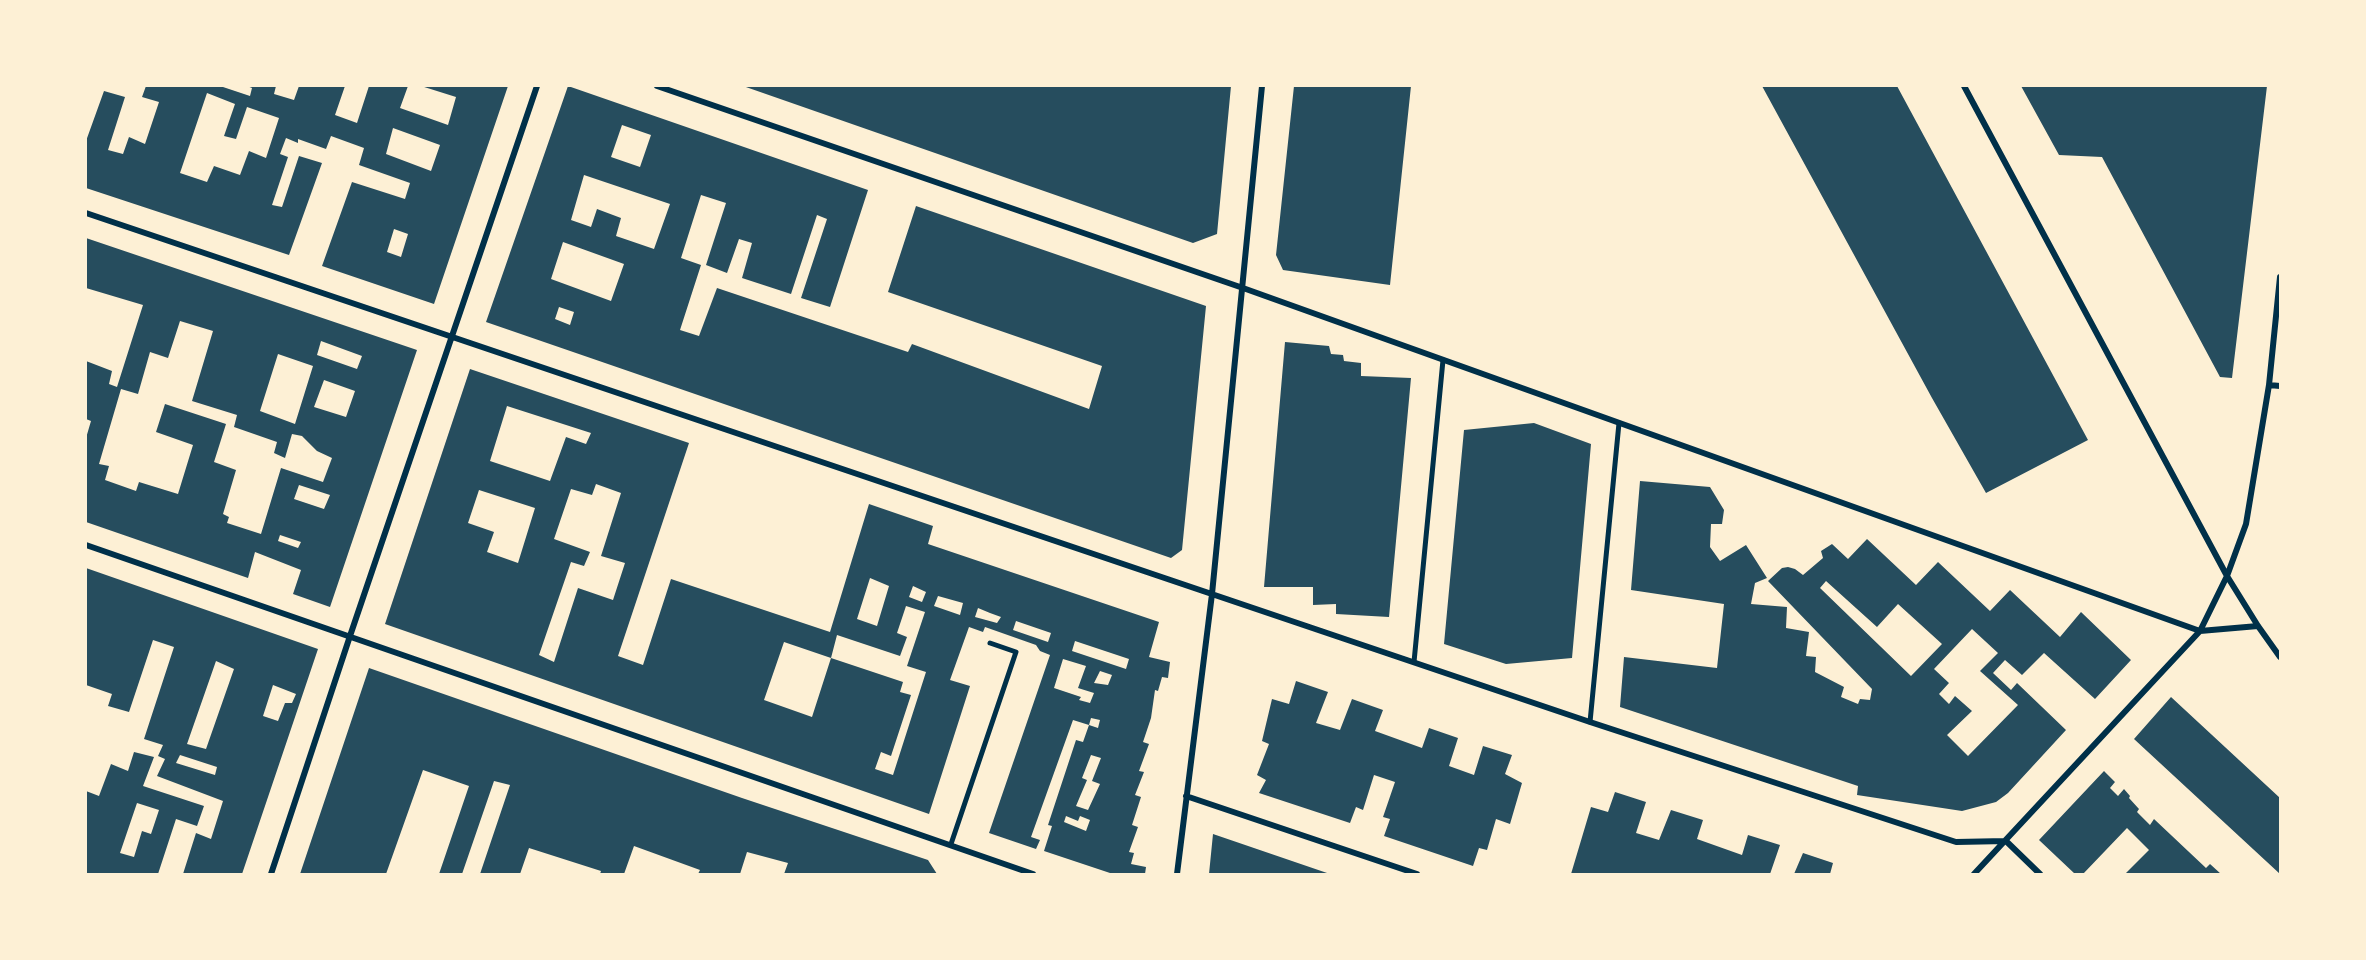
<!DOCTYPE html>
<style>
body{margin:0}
#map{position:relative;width:2366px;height:960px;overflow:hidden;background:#fdf0d5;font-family:"Fira Sans Condensed",sans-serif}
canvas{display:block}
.frame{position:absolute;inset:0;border:87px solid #fdf0d5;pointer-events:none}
</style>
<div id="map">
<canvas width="2366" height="960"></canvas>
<div class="frame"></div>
</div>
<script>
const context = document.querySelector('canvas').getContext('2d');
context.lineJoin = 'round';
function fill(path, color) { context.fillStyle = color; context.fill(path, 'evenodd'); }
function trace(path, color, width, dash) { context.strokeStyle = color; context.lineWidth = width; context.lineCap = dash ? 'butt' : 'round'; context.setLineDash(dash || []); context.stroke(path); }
const building = new Path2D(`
 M146,86H220L250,96L252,88L247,86H276L274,94L294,100L299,86H345L335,115L357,123L369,86H408L400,108L448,125L456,97L421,86H508L434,304L322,266L352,182L405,199L410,183L359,165L364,148L331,136L326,149L298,139V143L286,138L280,154L288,157L272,205L282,207L299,156L322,163L289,255L86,188V141L104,91L125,97L108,150L123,154L129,137L145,144L159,102L142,97ZM207,93L235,104L224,136L236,139L247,107L279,118L266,158L249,151L240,175L214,166L207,182L180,173ZM393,128L440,145L431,171L386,154ZM394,229L408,234L401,257L387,252Z
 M568,86L868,190L830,307L801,298L827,219L817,215L791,294L742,278L752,243L739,239L727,273L706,265L726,203L701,195L681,258L701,265L680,330L699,336L717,288L908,352L912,344L1089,409L1102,366L888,292L916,206L1206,306L1182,550L1171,558L486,322ZM622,125L651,135L640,167L611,157ZM584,175L670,204L654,249L616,236L621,218L597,209L591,227L571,220ZM563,242L624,264L611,301L551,279ZM559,307L574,312L570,325L555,319Z
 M743,86H1231L1217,234L1193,243Z
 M1294,86H1411L1390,285L1283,270L1276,255Z
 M1762,86H1897L2088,440L1986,493L1932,398Z
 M2021,86H2267L2232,378L2220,377L2102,157L2059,155Z
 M86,238L417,350L330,607L293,594L301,570L255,552L248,578L86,522V438L91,421L86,419V361L112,371L109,384L117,387L143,305L86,288ZM180,321L213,331L192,401L237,415L234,427L277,442L274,453L285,458L292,434L302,436L317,451L332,458L323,482L281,468L261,534L227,523L229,517L223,514L236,470L214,462L226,424L165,404L156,432L193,445L178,494L139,482L136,491L105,480L109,466L99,464L121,389L138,394L150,352L168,358ZM321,341L362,356L357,369L317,355ZM278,354L313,366L295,424L260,411ZM324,380L355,391L346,417L314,407ZM299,485L330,495L324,509L294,499ZM280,535L301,542L298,548L278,541Z
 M1285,342L1329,346L1331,354L1343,355L1344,361L1361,363V376L1411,378L1389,617L1336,614V604L1313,605V587H1264Z
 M470,369L689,443L618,656L643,665L671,579L830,632L869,504L933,526L928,544L1159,622L1149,657L1170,662L1168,678L1162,677L1158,691L1155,690L1151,718L1143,742L1149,744L1139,771L1144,772L1135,795L1141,797L1132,825L1138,827L1129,852L1134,853L1131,864L1146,867L1145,874H1113L1044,851L1052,826L1048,825L1076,740L1083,742L1089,725L1098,728L1100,720L1091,718L1089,725L1073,720L1031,837L1040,840L1036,849L989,833L1050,655L1040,651L1036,645L985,627L983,632L969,627L950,680L970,686L929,814L385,624ZM507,406L591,433L586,444L566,437L550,481L490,461ZM596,484L621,493L601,556L625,563L613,600L578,588L554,662L539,655L571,562L584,566L590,552L554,539L571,489L592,495ZM479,490L535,508L518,563L487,552L494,532L468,523ZM870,578L889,586L877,626L857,619ZM913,586L926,592L922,602L909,597ZM938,596L963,603L960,615L934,606ZM906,606L925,612L907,666L926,672L893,775L875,769L881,752L891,756L911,695L900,692L903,682L831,658L812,717L764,700L784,642L831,658L837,635L900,656L907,637L897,633ZM978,608L990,613L1001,617L997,623L975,617ZM1016,621L1051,633L1048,642L1013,630ZM1075,641L1129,659L1126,669L1072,651ZM1063,659L1086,666L1078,688L1094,693L1090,703L1079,700L1081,697L1054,688ZM1100,671L1112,675L1108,685L1094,683ZM1091,755L1101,758L1092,781L1100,784L1088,810L1076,806L1087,780L1082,778ZM1066,816L1078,821L1080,816L1090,820L1086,831L1064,822Z
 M1534,423L1591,444L1572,658L1506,664L1444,644L1464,430Z
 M1640,481L1710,487L1724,510L1722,524H1711L1710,547L1720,561L1746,545L1767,578L1755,583L1751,604L1787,607L1786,628L1809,632L1806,656L1816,657L1815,672L1844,687L1841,697L1858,704L1860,699L1870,700L1872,689L1768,581L1782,568L1788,567L1795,569L1803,575L1823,558L1821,551L1832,544L1848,559L1867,539L1916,585L1938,562L1990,611L2010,590L2060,637L2081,612L2131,660L2095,699L2044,653L2022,675L2005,660L1993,673L2011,690L2017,683L2066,730L2008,793L1996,802L1962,811L1857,795L1858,786L1620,707L1624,657L1717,668L1724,604L1631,590ZM1826,581L1877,627L1898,604L1942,644L1911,676L1820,588ZM1972,629L1998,653L1980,671L2018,705L1968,756L1947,735L1972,711L1955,696L1949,704L1939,694L1949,683L1934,669Z
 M86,568L318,649L242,874H183L196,833L211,839L223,801L157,776L165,759L158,756L163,745L144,739L174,647L153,640L129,712L108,706L112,694L86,685V622L87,616H86ZM216,661L234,669L206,749L187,744ZM273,685L296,694L292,703H285L278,721L263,716ZM180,755L217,767L215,775L176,763Z
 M369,668L742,798L928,860L937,874H784L788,863L747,852L740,874H698L700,870L634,846L624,874H600L601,871L529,848L520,874H480L510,785L494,781L462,874H439L469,786L423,770L386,874H300Z
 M1296,681L1328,692L1316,723L1340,730L1352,699L1383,710L1375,731L1422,748L1429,728L1458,738L1449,766L1474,775L1483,746L1512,755L1505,774L1522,783L1510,824L1496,819L1487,850L1479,848L1473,866L1384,836L1390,819L1383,817L1395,782L1374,775L1363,810L1356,807L1350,823L1259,793L1266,780L1257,775L1269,744L1262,741L1272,699L1289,704Z
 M2171,697L2280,798V874L2134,739Z
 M134,752L154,757L143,786L204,806L197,826L176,819L158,874H86V791L99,796L111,764L128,771ZM137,803L159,810L151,834L142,831L134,857L120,853Z
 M2104,771L2115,782L2110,788L2118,796L2124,789L2130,796L2129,798L2139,809L2137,812L2150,825L2154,819L2206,868L2210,864L2221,874H2125L2149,850L2127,828L2083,874H2075L2039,840Z
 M1615,792L1646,802L1636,833L1659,840L1671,810L1703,820L1697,839L1742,855L1748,835L1780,845L1770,874H1571L1591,807L1608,812Z
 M1213,834L1330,874H1209Z
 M1803,853L1833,863L1830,874H1794Z`);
const pedestrian = new Path2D(`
 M1414,662L1443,360
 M1590,722L1619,423
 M951,844L1016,652L990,643`);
const minor = new Path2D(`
 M657,86L1243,288L2200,631L2258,626
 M1964,86L2227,576L2258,626L2280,657
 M86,213L1590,722L1956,842L2006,841L2040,874
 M2269,385L2280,386
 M86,545L1033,874
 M1186,796L1417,874
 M271,874L350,636L537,86
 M1177,874L1212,594L1262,86
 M1974,874L2200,631L2227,576L2246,524L2269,385L2280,277`);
fill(building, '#264d5e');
trace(pedestrian, '#003049', 5);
trace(minor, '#003049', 6);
</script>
